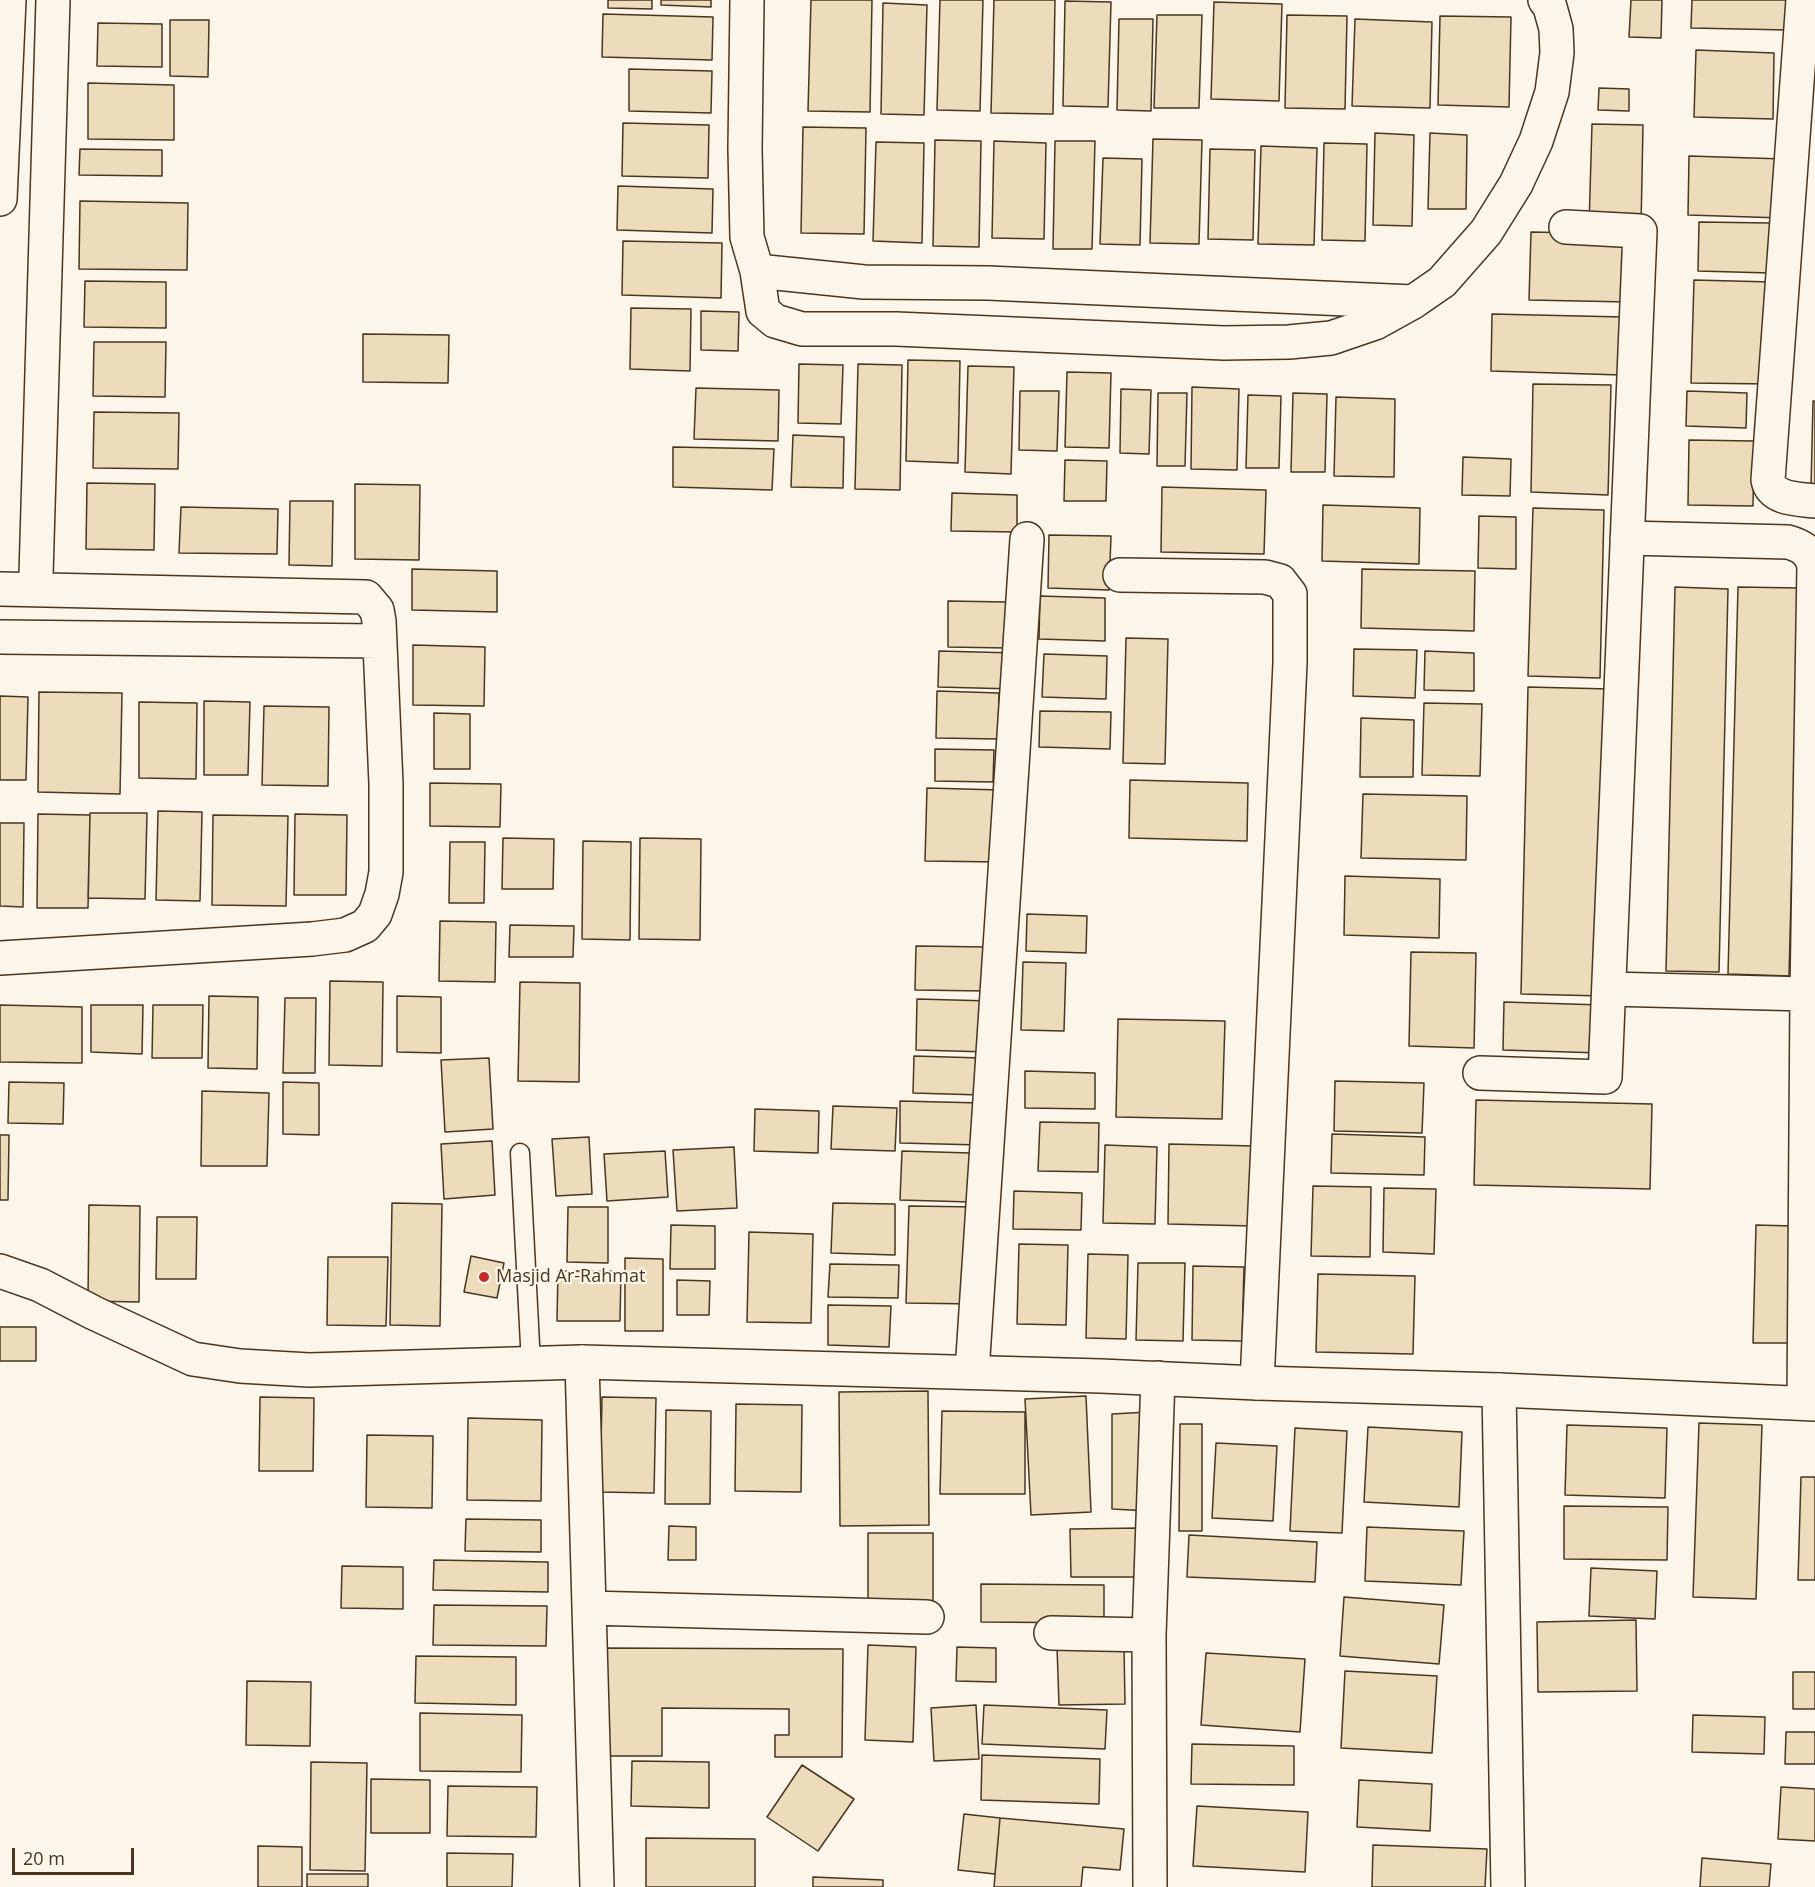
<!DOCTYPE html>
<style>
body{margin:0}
#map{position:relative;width:1815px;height:1887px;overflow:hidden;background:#fbf6e9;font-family:"Open Sans",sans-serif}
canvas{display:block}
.scale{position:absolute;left:12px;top:1848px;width:122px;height:27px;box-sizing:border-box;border:3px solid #4a3520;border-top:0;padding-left:8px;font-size:18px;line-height:21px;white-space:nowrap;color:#4a3520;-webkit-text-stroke:4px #fbf6e9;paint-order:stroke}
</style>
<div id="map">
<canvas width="1815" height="1887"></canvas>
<div class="scale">20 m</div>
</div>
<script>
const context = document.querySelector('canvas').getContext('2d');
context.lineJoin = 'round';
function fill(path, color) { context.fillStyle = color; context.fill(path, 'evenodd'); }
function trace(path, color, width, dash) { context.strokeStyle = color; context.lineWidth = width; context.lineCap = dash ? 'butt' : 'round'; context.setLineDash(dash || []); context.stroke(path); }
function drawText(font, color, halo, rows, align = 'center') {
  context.font = font + ' "Open Sans",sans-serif'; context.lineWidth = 4.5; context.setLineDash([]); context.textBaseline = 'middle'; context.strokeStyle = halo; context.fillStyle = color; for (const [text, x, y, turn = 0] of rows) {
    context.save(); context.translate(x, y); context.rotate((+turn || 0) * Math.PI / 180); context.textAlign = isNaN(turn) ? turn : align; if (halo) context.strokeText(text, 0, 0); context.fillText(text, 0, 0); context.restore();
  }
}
const building = new Path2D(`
 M608,0H652V9L608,8Z
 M661,0H711V7L661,5Z
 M811,0H872L870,112L808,111Z
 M940,0H983L980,111L937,110Z
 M994,0H1055L1053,114L991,113Z
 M1631,0H1662L1661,38L1629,37Z
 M1692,0H1789L1788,30L1691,28Z
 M1065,1L1111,2L1108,107L1063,106Z
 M1214,2L1282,4L1279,101L1211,99Z
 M883,3L927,5L924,115L881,114Z
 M603,14L713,17L712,60L602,57Z
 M1157,15H1202L1199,108H1154Z
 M1287,15L1347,16L1345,109L1285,108Z
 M1440,16L1511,17L1509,107L1438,105Z
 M1119,19H1153L1151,111L1117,110Z
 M1355,19L1432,22L1430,108L1352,106Z
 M170,20H209L208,77L170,76Z
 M98,23L162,24V67L97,66Z
 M1696,50L1774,53L1773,119L1694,117Z
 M629,69L712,71L711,113L629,111Z
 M88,83L174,85V140L88,139Z
 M1599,88L1629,89V111L1598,110Z
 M623,123L709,125L708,178L622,176Z
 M1592,124L1643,125L1641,227L1589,226Z
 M803,127L866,128L864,234L801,233Z
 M1375,133L1414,135L1412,226L1373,225Z
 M1430,133L1467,135L1466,209H1428Z
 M1153,139L1202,140L1199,244L1150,243Z
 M935,140L981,141L979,247L933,246Z
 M994,141L1046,143L1044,239L992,238Z
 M1055,141H1095L1092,249H1053Z
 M876,142L924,143L922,243L873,241Z
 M1324,143L1367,144L1365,241L1322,240Z
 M1261,146L1317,148L1314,245L1258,244Z
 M80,149L162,150V176L79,175Z
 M1210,149L1255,150L1253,240L1208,239Z
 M1689,156L1784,159L1782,218L1688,215Z
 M1103,158L1142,159L1140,245L1100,244Z
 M618,186L713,189L712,233L617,230Z
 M80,201L188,203L187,270L79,269Z
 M1699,222L1771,223L1770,273L1698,271Z
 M1531,232L1631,234L1629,302L1529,300Z
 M623,241L722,243L721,298L622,295Z
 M1694,280L1772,282L1769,384L1691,383Z
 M85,281L166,282V328L84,327Z
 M631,308L691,309L690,371L630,369Z
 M701,311L739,312L738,351L701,350Z
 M1492,314L1623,317L1621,375L1491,371Z
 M363,334L449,335L448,383L363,382Z
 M94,342H166L165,397L93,396Z
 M908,360L960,361L958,463L906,461Z
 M799,364L843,365L841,424L798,423Z
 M858,364L902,365L900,490L855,489Z
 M968,366L1014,367L1011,474L965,472Z
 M1067,372L1111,373L1109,448L1065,447Z
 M1533,384L1611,385L1608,495L1531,492Z
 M1192,387L1239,389L1237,470L1191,469Z
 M696,388L779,390L778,441L694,439Z
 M1121,389L1151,390L1149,454L1120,453Z
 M1020,391H1059L1057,451L1019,450Z
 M1687,391L1747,393L1746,428L1686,426Z
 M1158,393H1187L1185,466H1157Z
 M1293,393L1327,394L1325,472H1291Z
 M1248,395L1281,396L1279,468H1246Z
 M1336,397L1395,399L1394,477L1334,476Z
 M1813,401H1815V488H1811Z
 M94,412L179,413L178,469L93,468Z
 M793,435L844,437L843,488L791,487Z
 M1689,440L1754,441L1753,506L1688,505Z
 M673,447L774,449L772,490L673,487Z
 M1463,457L1511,459L1510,496L1462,495Z
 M1065,460L1107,461L1106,501H1064Z
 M87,483L155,484L154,550L86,549Z
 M355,484L420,485L419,560L355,559Z
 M1162,487L1266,490L1264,554L1161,552Z
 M952,493L1017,495V532L951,531Z
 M290,501H333L332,566L289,565Z
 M1323,505L1420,508L1419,564L1322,561Z
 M181,507L278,509L277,554L179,553Z
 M1533,508L1604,510L1600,678L1528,676Z
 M1479,516L1516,517V569L1478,568Z
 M1049,535L1111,536L1109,590L1048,588Z
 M412,569L497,571V612L412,610Z
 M1362,569L1475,571L1474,631L1361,628Z
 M1675,587L1728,589L1719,972L1666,971Z
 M1738,587L1799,588L1789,976L1728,974Z
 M1040,596L1105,598V641L1039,639Z
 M948,601L1007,602V648L948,647Z
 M1126,638L1168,639L1165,764L1123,763Z
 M413,645L485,647L484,706L413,705Z
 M1354,649L1417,650L1415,698L1353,696Z
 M939,651L1015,653V689L938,687Z
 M1425,651L1474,653V691L1424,690Z
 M1044,654L1107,656L1106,699L1042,697Z
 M1528,687L1610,689L1603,996L1521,994Z
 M937,691L999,693L998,739L936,738Z
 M39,692L122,693L120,794L38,792Z
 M0,696L28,697L26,780H0Z
 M204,701L250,702L248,775H204Z
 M139,702L197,703L196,779L139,778Z
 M1424,703L1482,704L1480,776L1422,775Z
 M264,706L329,707L328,786L262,785Z
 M1040,711L1111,712L1110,749L1039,747Z
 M434,713L470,714V769H434Z
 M1361,718L1414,720L1413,777H1360Z
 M935,749L994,750L993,782L935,781Z
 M1130,780L1248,783L1247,841L1129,838Z
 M430,783L501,784L500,827L430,826Z
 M927,788L1001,790L1000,862L925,861Z
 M1363,794L1467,796L1466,860L1361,858Z
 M158,811L202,812L200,901L156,900Z
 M90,813H147L145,899L88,898Z
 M38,814L90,815L88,908H37Z
 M295,814L347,815L346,895H294Z
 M213,815L288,816L286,906L212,905Z
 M0,823H24L23,907L0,906Z
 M503,838L554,839L553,889H502Z
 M640,838L701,839L700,940L639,939Z
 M583,841L631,842L630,940L582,939Z
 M450,842H485L484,903H449Z
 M1345,876L1440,879L1439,938L1344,935Z
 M1027,914L1087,916L1086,953L1026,951Z
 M440,921L496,922L495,982L439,981Z
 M510,925L574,926L573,957H509Z
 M916,946L988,947L986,991L915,990Z
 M1411,952L1476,953L1474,1048L1409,1046Z
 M1023,962L1066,963L1064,1031L1021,1030Z
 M330,981L383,982L382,1066L329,1065Z
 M520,982L580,983L579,1082L518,1081Z
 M209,996L258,997L257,1069L208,1068Z
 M397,996L441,997V1053L397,1052Z
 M285,998H316L315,1073H283Z
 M917,999L991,1001L990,1052L916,1050Z
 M1504,1002L1602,1005L1601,1053L1503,1050Z
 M0,1005L82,1007V1063L0,1062Z
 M91,1005H143L142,1054L91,1052Z
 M153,1005H203L202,1058H152Z
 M1118,1019L1225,1021L1222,1119L1116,1117Z
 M914,1056L981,1058V1095L913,1093Z
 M489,1058L493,1129L445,1132L441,1060Z
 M1025,1071L1095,1073V1109L1025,1108Z
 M1335,1081L1424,1083L1422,1133L1334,1131Z
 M9,1082L64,1083L63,1124L8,1123Z
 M283,1082L319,1083V1135L283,1134Z
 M202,1091L269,1093L267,1166H201Z
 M1476,1100L1652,1104L1650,1189L1474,1185Z
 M900,1101L981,1103L980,1145L900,1143Z
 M833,1106L897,1108L895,1151L831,1149Z
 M755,1109L819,1111L818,1153L754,1151Z
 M1040,1122L1099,1123L1098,1172L1038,1171Z
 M1332,1134L1425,1137L1424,1175L1331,1173Z
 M0,1135H9L8,1200H0Z
 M589,1137L592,1194L556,1196L552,1139Z
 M492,1141L495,1195L444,1199L441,1144Z
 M1169,1144L1255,1146L1253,1226L1168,1224Z
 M1105,1145L1157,1147L1155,1224L1103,1223Z
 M734,1147L737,1208L677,1211L673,1150Z
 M665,1151L668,1197L607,1201L604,1154Z
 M902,1151L971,1153V1202L900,1200Z
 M1313,1186L1371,1187L1370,1257L1311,1256Z
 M1384,1188L1436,1189L1434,1254L1383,1252Z
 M1014,1191L1082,1193L1081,1230L1013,1229Z
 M392,1203L442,1204L440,1326L390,1325Z
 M833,1203L895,1204V1255L831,1253Z
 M89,1205L140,1206L139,1302L88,1301Z
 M909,1206L977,1207L975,1304L906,1303Z
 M568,1207H608V1263L567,1262Z
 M157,1217H197L196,1279H156Z
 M671,1225L715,1226V1269H670Z
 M1756,1225L1793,1226L1790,1343H1753Z
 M749,1232L813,1234L811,1323L747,1322Z
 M1019,1244L1068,1245L1066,1325L1017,1324Z
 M1088,1254L1128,1255L1126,1339L1086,1338Z
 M471,1256L504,1263L497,1298L464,1292Z
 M328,1257H388L386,1326L327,1325Z
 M625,1258L663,1259V1331H625Z
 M1138,1263H1185L1183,1341L1136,1340Z
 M830,1264L899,1265L898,1298L828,1297Z
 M1193,1266L1244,1267L1242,1341L1192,1340Z
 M558,1271H621L620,1321H557Z
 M1318,1274L1415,1276L1413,1354L1316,1352Z
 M677,1280L710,1281L709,1315H677Z
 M828,1305L891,1306L889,1347L828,1345Z
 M0,1327H36V1361H0Z
 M928,1391L929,1525L840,1526L839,1392Z
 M1086,1396L1091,1512L1031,1515L1025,1399Z
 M260,1397L314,1398L313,1471H259Z
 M602,1397L656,1398L654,1493L600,1492Z
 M736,1404L802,1405L801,1492L735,1491Z
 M666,1410L711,1411L710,1504H665Z
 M942,1411L1025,1412V1494H940Z
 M1149,1412V1511L1112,1509V1414Z
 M468,1418L542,1420L541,1501L467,1500Z
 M1699,1423L1762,1425L1756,1599L1693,1597Z
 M1180,1424H1202V1531H1179Z
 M1567,1425L1667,1428L1665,1498L1565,1495Z
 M1368,1427L1462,1432L1459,1507L1364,1502Z
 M1295,1428L1347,1431L1342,1533L1290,1531Z
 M367,1435L433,1436L432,1508L366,1507Z
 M1216,1443L1277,1446L1273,1521L1212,1518Z
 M1801,1477H1815V1580H1798Z
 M1564,1506L1668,1507L1667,1560L1564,1559Z
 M466,1519L541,1520V1552L465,1551Z
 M669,1526L696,1527V1560H668Z
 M1367,1527L1464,1531L1461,1585L1365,1581Z
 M1141,1528L1142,1577H1071L1070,1529Z
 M868,1533H933V1608H868Z
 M1189,1535L1317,1542L1315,1582L1187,1577Z
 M434,1560L548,1562V1592L433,1590Z
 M342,1566L403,1567V1609L341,1608Z
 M1591,1568L1657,1571L1655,1619L1589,1616Z
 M981,1584L1104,1585V1623L981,1622Z
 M1344,1597L1444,1605L1439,1664L1340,1656Z
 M434,1605L547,1606L546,1646L433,1645Z
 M1636,1620L1637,1691L1538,1692L1537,1622Z
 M868,1645L916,1647L913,1742L865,1740Z
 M1124,1646L1125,1704L1059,1705L1057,1647Z
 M957,1647L996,1648V1682L956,1681Z
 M604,1648L843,1649L842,1757H775V1735H789V1709L662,1708V1756H603Z
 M1206,1653L1305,1659L1300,1732L1201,1725Z
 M416,1656L516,1657V1705L415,1703Z
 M1345,1671L1437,1676L1432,1753L1341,1748Z
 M1793,1672H1815V1709H1793Z
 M247,1681L311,1682L310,1746L246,1745Z
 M976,1705L979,1759L934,1761L931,1708Z
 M984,1705L1107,1710L1105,1749L982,1744Z
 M420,1713L522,1715L521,1772L420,1771Z
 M1693,1715L1765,1717L1764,1754L1692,1752Z
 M1786,1732H1815V1764H1785Z
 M1192,1744L1294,1746V1785L1191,1784Z
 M982,1755L1100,1759L1099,1804L981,1800Z
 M632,1761L709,1762V1808L631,1806Z
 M311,1762L367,1763L365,1871L310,1870Z
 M802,1765L854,1799L818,1851L767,1817Z
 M371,1779L430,1780V1833H371Z
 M1359,1780L1432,1784L1430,1831L1357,1827Z
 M448,1786L537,1787L536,1837L447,1836Z
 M1781,1787L1815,1789V1841L1778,1839Z
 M1197,1806L1308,1812L1305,1872L1193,1866Z
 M964,1814L1000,1818L995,1874L958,1870Z
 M1000,1818L1124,1829L1120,1870L1083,1867L1081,1887H994Z
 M646,1838L755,1839V1887H646Z
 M1373,1845L1487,1849L1485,1887H1372Z
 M258,1846L302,1847V1887H258Z
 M447,1853L513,1854L512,1887H447Z
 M1702,1858L1771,1864L1769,1887H1700Z
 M307,1874H368V1887H307Z
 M813,1877L883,1880V1887H813Z`);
const lane = new Path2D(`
 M520,1153L531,1364`);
const street = new Path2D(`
 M747,0L745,149L747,237L757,271L763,311L775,321L802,329H896L1224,343L1289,342L1331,338L1375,323L1413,302L1442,282L1486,232L1516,184L1536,141L1552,92L1557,53L1556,29L1550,7L1545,0
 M1803,0L1768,480C1772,500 1799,499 1815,501
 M0,199L9,0
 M757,271L864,282L988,283L1413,302
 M1627,538L1788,542C1802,546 1810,551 1814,565L1807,994L1804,1403
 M1120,575L1265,577L1280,581L1290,594V663L1257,1383
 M0,589L366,597L377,610L379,621L386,784V872L382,894L375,914L365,926L345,935L312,939L0,958
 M39,590L36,575L53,0
 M0,637L379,641
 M1609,989L1807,994
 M1480,1073L1605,1077L1640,231L1566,227
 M582,1362L597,1887
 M972,1372L1027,539
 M1499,1390L1508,1887
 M589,1608L927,1617
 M1051,1633L1149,1635
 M1150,1887L1149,1635L1158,1378`);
const secondary = new Path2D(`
 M0,1271L40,1285L94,1313L193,1359L240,1366L309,1370L582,1362L1101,1376L1257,1383L1499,1390L1815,1404`);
const markers = [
 [484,1277,6,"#c62828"]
];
const poiNames = [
 ["Masjid Ar-Rahmat",496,1277]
];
fill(building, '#ecdcbc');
trace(building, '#4a3520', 1.5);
trace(lane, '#4a3520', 21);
trace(street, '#4a3520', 36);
trace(secondary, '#4a3520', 36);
trace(lane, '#fbf6e9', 18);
trace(street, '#fbf6e9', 33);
trace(secondary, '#fbf6e9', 33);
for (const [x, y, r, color] of markers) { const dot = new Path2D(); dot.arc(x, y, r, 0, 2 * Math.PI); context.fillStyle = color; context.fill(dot); trace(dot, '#fbf6e9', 2); }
drawText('18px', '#4a3520', '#fbf6e9', poiNames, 'left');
</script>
